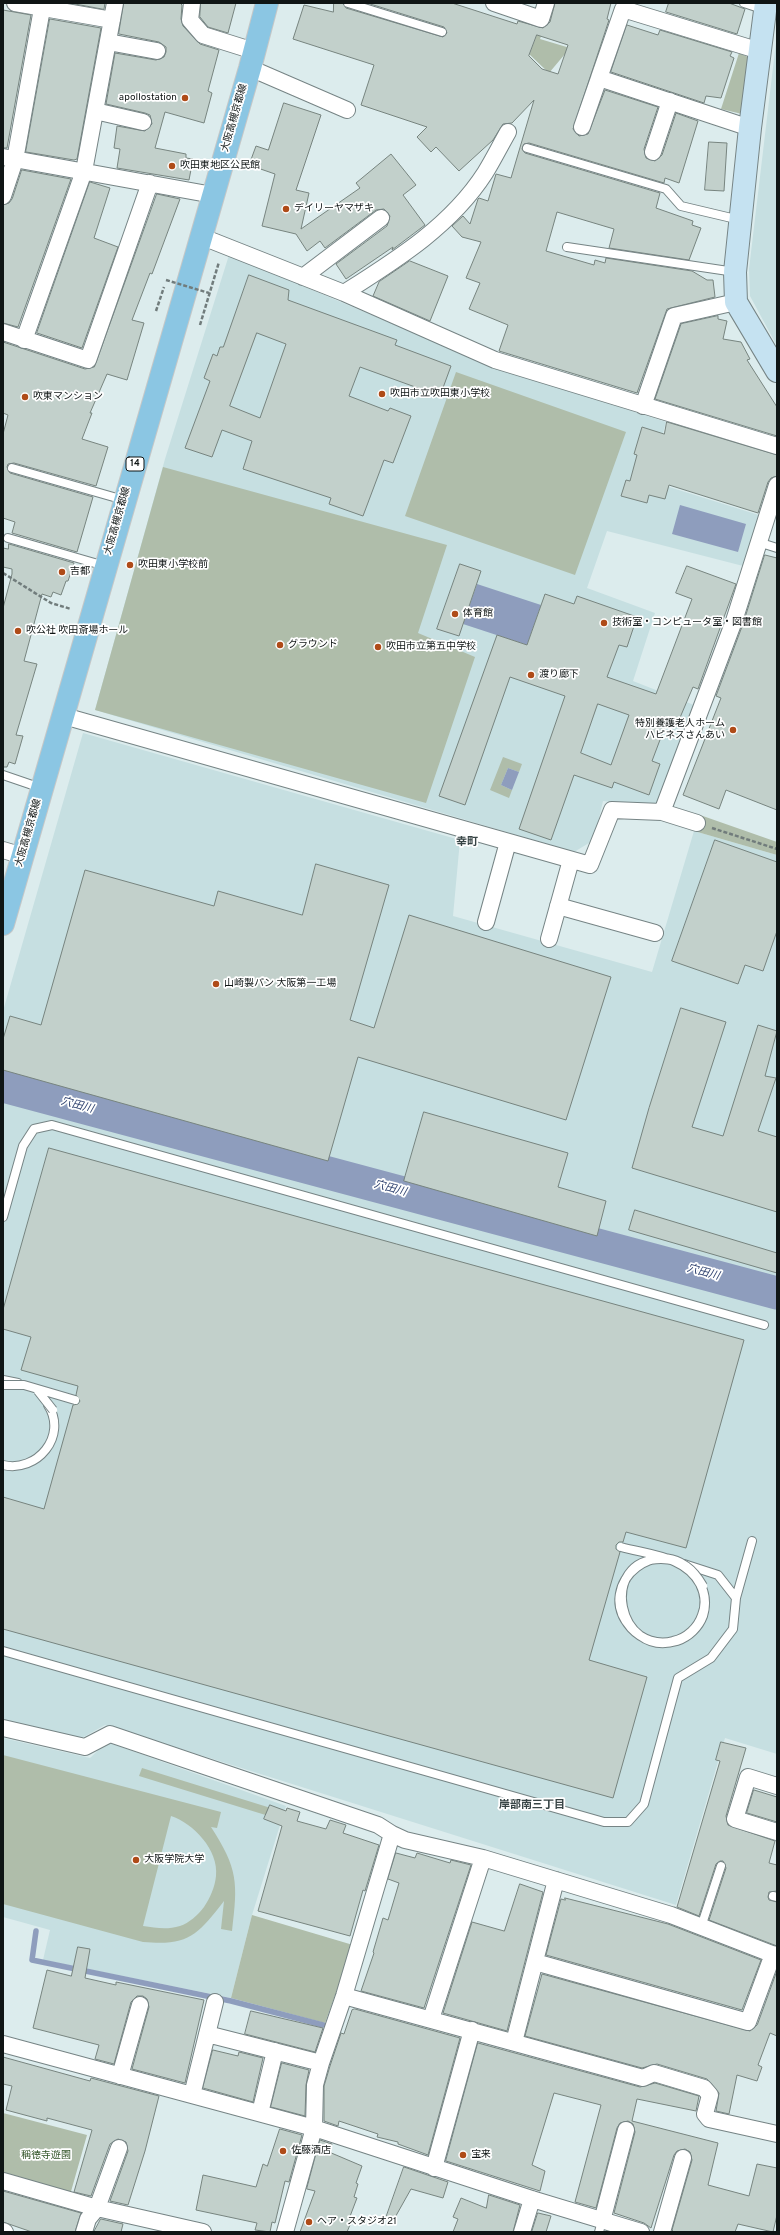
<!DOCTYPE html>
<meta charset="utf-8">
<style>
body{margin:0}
#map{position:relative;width:780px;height:2235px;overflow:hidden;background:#dceced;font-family:Overpass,sans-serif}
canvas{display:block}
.frame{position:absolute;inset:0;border:4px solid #0f1515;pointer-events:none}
</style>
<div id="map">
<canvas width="780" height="2235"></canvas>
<div class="frame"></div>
</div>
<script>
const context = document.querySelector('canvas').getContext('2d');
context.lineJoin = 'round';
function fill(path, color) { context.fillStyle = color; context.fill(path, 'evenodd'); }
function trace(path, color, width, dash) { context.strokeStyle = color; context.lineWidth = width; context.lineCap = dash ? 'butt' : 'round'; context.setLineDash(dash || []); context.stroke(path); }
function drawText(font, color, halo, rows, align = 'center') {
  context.font = font + ' Overpass,"Noto Sans JP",sans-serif'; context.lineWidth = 3.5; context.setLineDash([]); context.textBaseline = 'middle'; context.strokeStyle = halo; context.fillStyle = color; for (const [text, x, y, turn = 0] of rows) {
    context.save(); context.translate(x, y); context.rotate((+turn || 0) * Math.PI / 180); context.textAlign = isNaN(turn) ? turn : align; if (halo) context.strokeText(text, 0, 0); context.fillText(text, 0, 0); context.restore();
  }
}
const built = new Path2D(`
 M777,34V346L750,296L749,269Z
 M229,255L493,366L666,422L650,481L762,516L747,567L607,531L587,588L655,613L633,681L694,705L655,807L603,801L594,840L574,852L95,710L165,459Z
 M83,733L460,840L453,916L652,972L694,831L777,855V1288L3,1080V1011Z
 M3,1092L777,1298V1754L725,1738L676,1905L105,1725L80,1739L3,1721Z
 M3,1738L90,1758L107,1742L286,1806L252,1915L231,1998L43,1960L50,1930L3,1917Z`);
const green = new Path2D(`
 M536,29L543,31L540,39L570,48L549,73L528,53Z
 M739,53L748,57L742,114L721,109Z
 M456,372L626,432L575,575L405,516Z
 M163,467L447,545L418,633L475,657L426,803L95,710Z
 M503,757L522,764L519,772L508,768L501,785L512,790L509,798L490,790Z
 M700,815L777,842V855L694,831Z
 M3,1755L221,1812L217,1828L211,1827C238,1869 238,1882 232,1931L221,1929L224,1901C197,1936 188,1946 143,1942L3,1904ZM171,1816C193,1823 219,1850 216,1876C215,1887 210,1898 204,1907C198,1915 189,1923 180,1926C167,1930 156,1928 143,1926Z
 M142,1768L274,1809L272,1817L139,1776Z
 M252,1915L353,1945L325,2023L231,1998Z
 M3,2113L87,2135L70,2195L3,2174Z`);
const water = new Path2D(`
 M680,505L746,524L738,552L672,534Z
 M477,584L541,605L527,645L463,624Z
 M508,768L519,772L512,790L501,785Z`);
const stream = new Path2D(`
 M36,1931L32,1960L231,2001L323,2025`);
const river = new Path2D(`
 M3,1086L777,1293`);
const building = new Path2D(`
 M70,3H105L104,9Z
 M124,3H180L182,5L181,19L183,26L200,44L219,50L208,91L212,93L204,123L165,112L155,148L186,154V158L193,159L189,180L117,168L120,149L114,148L117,126L145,131L152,124L150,115L145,113L106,104L115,53L156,60L164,57L166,52V47L159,42L119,34Z
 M201,3H236L228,33L208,27L200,17Z
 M334,3H343L346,8L443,37L447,33L444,27L367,3H452L517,24L518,21L543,28L550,22L555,3H611L607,19L609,20L573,129L579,136L588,134L605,90L658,107L644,149L646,158L655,161L662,155L676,113L698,121L679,183L665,178L664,183L529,143L524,144L522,149L525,153L660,193L656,208L693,221L692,225L701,228L689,260L609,248L614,229L557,212L546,251L594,265L595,260L605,263L606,258L692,271L707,280H713L715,297L667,309L637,393L499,351L508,325L469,309L480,283L466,278L481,242L462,237L452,226L463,216L470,224L478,199L479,198L488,201L496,174L511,178L534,100L512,123L503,124L493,140L459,171L436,147L431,152L417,137L427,127L361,105L374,65L293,39L304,5L333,12ZM537,35L568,45L558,74L542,69L529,56Z
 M669,3H729L745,9L737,34L666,12Z
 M3,10L31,15L7,148H3Z
 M50,19L101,28L77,159L74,160L26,152Z
 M627,25L658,35L660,30L732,52L730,56L734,58L721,98L706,96L704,103L611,72Z
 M284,103L321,115L296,190L309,193L301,229L360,188L356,183L391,154L416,185L403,195L425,225L392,250L393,247L346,279L336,264L387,226L390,216L384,209L376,210L325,248L320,241L307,251L296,234L262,226L275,174L249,165L256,146L268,150Z
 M709,142L727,143L724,191L705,190Z
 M22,170L71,179L18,327L3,323V205L9,203L12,199Z
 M90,182L110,188L94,238L118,247L82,348L37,333Z
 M157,194L180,199L152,274L150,273L132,320L144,323L127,380L107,374L90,413H92L82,439L108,447L96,486L14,463L8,464L7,467L10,473L93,497L77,552L12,533L15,522L3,518V434L8,415L3,413V342L85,369L94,367Z
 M410,261L448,276L430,321L373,296L379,282Z
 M249,275L289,290L288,300L397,340L395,345L451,366L440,396L360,367L349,396L388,411L390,408L411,416L393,463L384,460L363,516L329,504L331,498L243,469L252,441L222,430L212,457L185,448L210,381L204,378L213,354L217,356L220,347H223ZM257,333L286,344L260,418L230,406Z
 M718,316V319L727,321L723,339L741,342L750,359L747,360L777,407V436L655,399L681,324Z
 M667,422L777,455V476L771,478L768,482L758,513L669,485L665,499L649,495L647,503L621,496L626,480L630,481L637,455L634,454L642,427L664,434Z
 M9,544L74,563L68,581H66L61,595L53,592L51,597L42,594L24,661L37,664L16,735L23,736L15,764L9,762L7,767H3V608L12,574V569L3,567V548L8,549Z
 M765,555L777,558V810L726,790L719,809L683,795L721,698L716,696L743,624Z
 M460,564L481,571L459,636L437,629Z
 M687,566L736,584L698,689L693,687L676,727L666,724L652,761L660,764L649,795L614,782L612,788L574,775L551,840L519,829L565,696L510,677L465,805L439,796L497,635L527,645L545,594L574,604L577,596L637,617L627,647L619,645L607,677L656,694L692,599L676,593ZM598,704L629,715L611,765L581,753Z
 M715,840L777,862V931L763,971L745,965L738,984L672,961Z
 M316,864L389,885L350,1020L374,1028L409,915L611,977L566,1120L358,1057L328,1161L3,1070V1039L10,1016L41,1025L85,870L214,906L218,891L302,915Z
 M681,1008L726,1022L692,1127L723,1136L758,1025L777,1031L765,1076L776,1078L758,1131L777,1137V1212L632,1168L649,1108Z
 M424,1112L568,1153L558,1187L606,1201L597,1236L404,1181Z
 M49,1148L744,1340L686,1548L626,1532L623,1542H619L616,1545V1549L620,1552L589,1660L647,1677L613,1798L3,1629V1497L44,1509L73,1405L78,1404L80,1401L76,1395L78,1386L21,1370L31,1337L3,1329V1310Z
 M635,1210L777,1253V1273L629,1230Z
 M721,1742L746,1748L726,1816L728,1825L775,1841L769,1863L777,1865V1891L769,1892L768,1897L769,1900L777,1902V1946L709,1920L726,1868L723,1861H720L716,1864L699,1916L677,1907L720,1761L716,1760Z
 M754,1790L777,1797V1822L747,1813Z
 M270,1805L286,1811L287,1808L300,1812L297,1821L326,1829L330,1820L346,1825L343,1833L379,1845L365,1891L363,1890L350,1936L258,1911L282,1826L264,1819Z
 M396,1853L415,1858L417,1853L450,1863L451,1860L471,1865L424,2008L361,1991L374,1953L373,1952L383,1918L388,1920L399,1883L388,1879Z
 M520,1884L543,1892L507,2031L443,2013L472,1922L504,1931Z
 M565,1898L668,1924L761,1960L742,2010L546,1955L561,1899L565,1900Z
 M78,1947L90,1949L85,1978L116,1985V1982L204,2000L185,2083L132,2069L149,2007L147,1999L143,1996H137L131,2002L114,2064L95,2059L99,2045L33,2028L47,1970L71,1976Z
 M777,1971V2036L770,2033L758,2065L762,2067L757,2081L737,2075L729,2114L716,2111L719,2093L707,2079L657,2064L642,2068L525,2036L542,1974L750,2031L757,2025Z
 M355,2009L460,2038L428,2155L398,2144V2142L377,2137L378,2134L339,2121L338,2126L324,2121V2086L330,2066L341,2033L344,2034L352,2010Z
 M251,2011L323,2028L315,2052L245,2034Z
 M478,2043L640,2087L655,2083L699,2096L696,2111L637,2099L632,2121L718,2143L708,2185L749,2196L757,2164L777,2168V2215L773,2232L738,2224L735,2232H674L672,2230L692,2160L690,2152L685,2149L677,2151L674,2155L651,2228L644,2223L614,2213L635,2132L633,2124L628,2121L620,2123L617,2128L596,2208L575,2202L601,2105L554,2093L532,2165L545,2171L540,2191L446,2161Z
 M213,2050L238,2056L239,2052L263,2058L253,2102L203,2088Z
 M3,2057L90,2081L91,2078L159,2096L145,2151L128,2205L110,2201L128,2151L126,2142L118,2139L110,2144L91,2196L74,2192L92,2130L47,2118V2121L6,2110L12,2086L3,2084Z
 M282,2063L309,2070L306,2085L305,2116L271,2107Z
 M280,2129L302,2135L289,2182L285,2181L275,2223L272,2222L270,2232L255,2230L257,2223L196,2210L203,2175L256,2187L263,2164L267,2166Z
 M320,2140L332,2144L329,2152L362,2166L356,2183L358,2184L354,2197L357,2198L349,2219L352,2220L347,2232H300L315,2191L307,2189Z
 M404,2167L448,2182L443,2198L411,2189L393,2221L386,2218Z
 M3,2191L81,2213L75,2232H32L3,2222Z
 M489,2195L520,2205L513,2232H453L458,2219L453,2217L461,2198L486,2208Z
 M538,2213L551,2216L546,2232H532Z
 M101,2219L123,2224L121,2232H94Z`);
const path = new Path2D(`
 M156,311L164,287
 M200,325L219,262
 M3,573L51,603L71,609
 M712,828L777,849`);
const lane = new Path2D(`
 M348,3L442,32
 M744,3L765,10
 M527,148L666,189L681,206L740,220
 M567,247L735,272
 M12,468L124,500
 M8,538L105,566
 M758,542L777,548
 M3,775L41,788
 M3,1217L23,1146L34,1129L52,1125L764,1325
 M3,1380L18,1383
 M3,1465C37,1473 68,1436 48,1405
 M736,1598L752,1541
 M3,1651L604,1822H628L644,1804L678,1678L711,1658L733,1629L736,1598L718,1575L684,1564
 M773,1896L777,1897
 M701,1927L721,1866
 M599,2232L602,2221`);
const street = new Path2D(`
 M15,3L112,20
 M192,3L190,20L203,35L254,51
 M494,3L541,19L546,3
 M108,42L157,51
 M250,68L347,110
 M95,111L143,122
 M582,127L599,78
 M750,128L599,78L623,9L760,51
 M653,152L670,101
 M3,157L213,195
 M3,196L15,160L43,3
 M200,236L344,293L495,360L777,446
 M303,277L381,218
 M344,293C396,260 451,226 485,173C493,160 500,146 508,132
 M3,332L88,360L150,183
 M24,340L84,171L115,3
 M643,406L674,316L736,302
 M64,716L590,865L612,810L662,812L734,621L777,485
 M662,812L697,823
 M3,850L23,856
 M558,906L655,933
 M486,922L508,842
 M549,939L571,860
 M3,1728L85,1747L110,1734L378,1825L392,1834L405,1840L483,1858L671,1915L777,1956
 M777,1786L748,1777L735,1819L777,1832
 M535,1962L748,2022L773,1954
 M344,1996L643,2078L654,2073L704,2088L710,2095L705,2114L709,2119L777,2134
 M431,2019L483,1858
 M207,2034L321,2063
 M514,2042L556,1880
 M3,2044L314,2128L532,2199L641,2232
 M120,2076L140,2005
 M192,2095L215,2002
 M260,2113L275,2051
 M434,2168L472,2030
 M3,2181L97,2208L203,2232
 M602,2221L626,2130
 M3,2231L5,2232
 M84,2232L88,2219L97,2208L119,2148
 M285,2232L314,2128L315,2085L321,2063L344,1996L392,1834
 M522,2232L532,2199
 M662,2232L683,2158`);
const secondary = new Path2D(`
 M766,3L750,128L735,272L736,302L777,371`);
const primary = new Path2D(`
 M3,924L250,68L267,3`);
const pathBridge = new Path2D(`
 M166,280L209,293`);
const laneBridge = new Path2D(`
 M3,1385H24L75,1400
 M38,1391L53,1410
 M621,1547C650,1555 685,1556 700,1584C705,1594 706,1605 702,1615C698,1627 687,1638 673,1641C658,1645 642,1640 631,1628C591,1584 664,1526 698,1580C705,1591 707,1603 703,1616C699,1627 689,1637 677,1641C617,1659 598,1559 661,1559C682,1559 693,1569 703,1586`);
const markers = [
 [185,98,4,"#af4b18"],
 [172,166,4,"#af4b18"],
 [286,209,4,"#af4b18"],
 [382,394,4,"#af4b18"],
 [25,397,4,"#af4b18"],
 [130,565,4,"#af4b18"],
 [62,572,4,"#af4b18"],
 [455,614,4,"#af4b18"],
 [604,623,4,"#af4b18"],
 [18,631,4,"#af4b18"],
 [280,645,4,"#af4b18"],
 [378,647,4,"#af4b18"],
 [531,675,4,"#af4b18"],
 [733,730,4,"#af4b18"],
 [216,984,4,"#af4b18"],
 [136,1860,4,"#af4b18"],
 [283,2151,4,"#af4b18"],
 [463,2155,4,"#af4b18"],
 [309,2222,4,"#af4b18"]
];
const shields = [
 [135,464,18]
];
const shieldNames = [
 ["14",135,464]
];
const poiNames = [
 ["apollostation",177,98,"right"],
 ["吹田東地区公民館",180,166],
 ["デイリーヤマザキ",294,209],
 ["吹田市立吹田東小学校",390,394],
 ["吹東マンション",33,397],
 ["吹田東小学校前",138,565],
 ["吉都",70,572],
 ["体育館",463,614],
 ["技術室・コンピュータ室・図書館",612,623],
 ["吹公社 吹田斎場ホール",26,631],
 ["グラウンド",288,645],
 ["吹田市立第五中学校",386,647],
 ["渡り廊下",539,675],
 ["特別養護老人ホーム",725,724,"right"],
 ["ハピネスさんあい",725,736,"right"],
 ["山崎製パン 大阪第一工場",224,984],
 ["大阪学院大学",144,1860],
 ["佐藤酒店",291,2151],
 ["宝来",471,2155],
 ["ヘア・スタジオ21",317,2222]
];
const streetNames = [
 ["大阪高槻京都線",235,118,-74],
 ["大阪高槻京都線",118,521,-74],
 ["大阪高槻京都線",29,833,-74]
];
const parkNames = [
 ["稱徳寺遊園",46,2156]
];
const neighbourhoodNames = [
 ["幸町",467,843],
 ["岸部南三丁目",532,1806]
];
const waterNames = [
 ["穴田川",77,1106,15],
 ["穴田川",390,1189,15],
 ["穴田川",703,1273,15]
];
fill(built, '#c6dfe1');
fill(green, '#afbdaa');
fill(water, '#8e9dbd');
trace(stream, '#8e9dbd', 5.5);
trace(river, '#8e9dbd', 33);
fill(building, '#c2d0cb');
trace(building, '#77847f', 1);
trace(lane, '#768485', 10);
trace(street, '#768485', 18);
trace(secondary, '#768485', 24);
trace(primary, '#c5c7c7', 24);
trace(path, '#717c7c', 2.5, [4, 2]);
trace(lane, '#fff', 8);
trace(street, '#fff', 16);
trace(secondary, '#c5e2f1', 22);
trace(primary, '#8bc6e3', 22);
trace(laneBridge, '#768485', 10, []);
trace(pathBridge, '#717c7c', 2.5, [4, 2]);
trace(laneBridge, '#fff', 8);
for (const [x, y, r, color] of markers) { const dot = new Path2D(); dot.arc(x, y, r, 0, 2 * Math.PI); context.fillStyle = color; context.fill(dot); trace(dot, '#fff', 1.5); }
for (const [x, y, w] of shields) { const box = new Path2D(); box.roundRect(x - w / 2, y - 7, w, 14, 3); context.fillStyle = '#fff'; context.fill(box); trace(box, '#0f1515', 1); }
drawText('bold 9px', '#0f1515', null, shieldNames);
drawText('10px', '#0f1515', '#fff', poiNames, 'left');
drawText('10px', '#0f1515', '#fff', streetNames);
drawText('10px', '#2e5124', '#fff', parkNames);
drawText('bold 11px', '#374445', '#fff', neighbourhoodNames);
drawText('italic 11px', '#304370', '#fff', waterNames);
</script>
